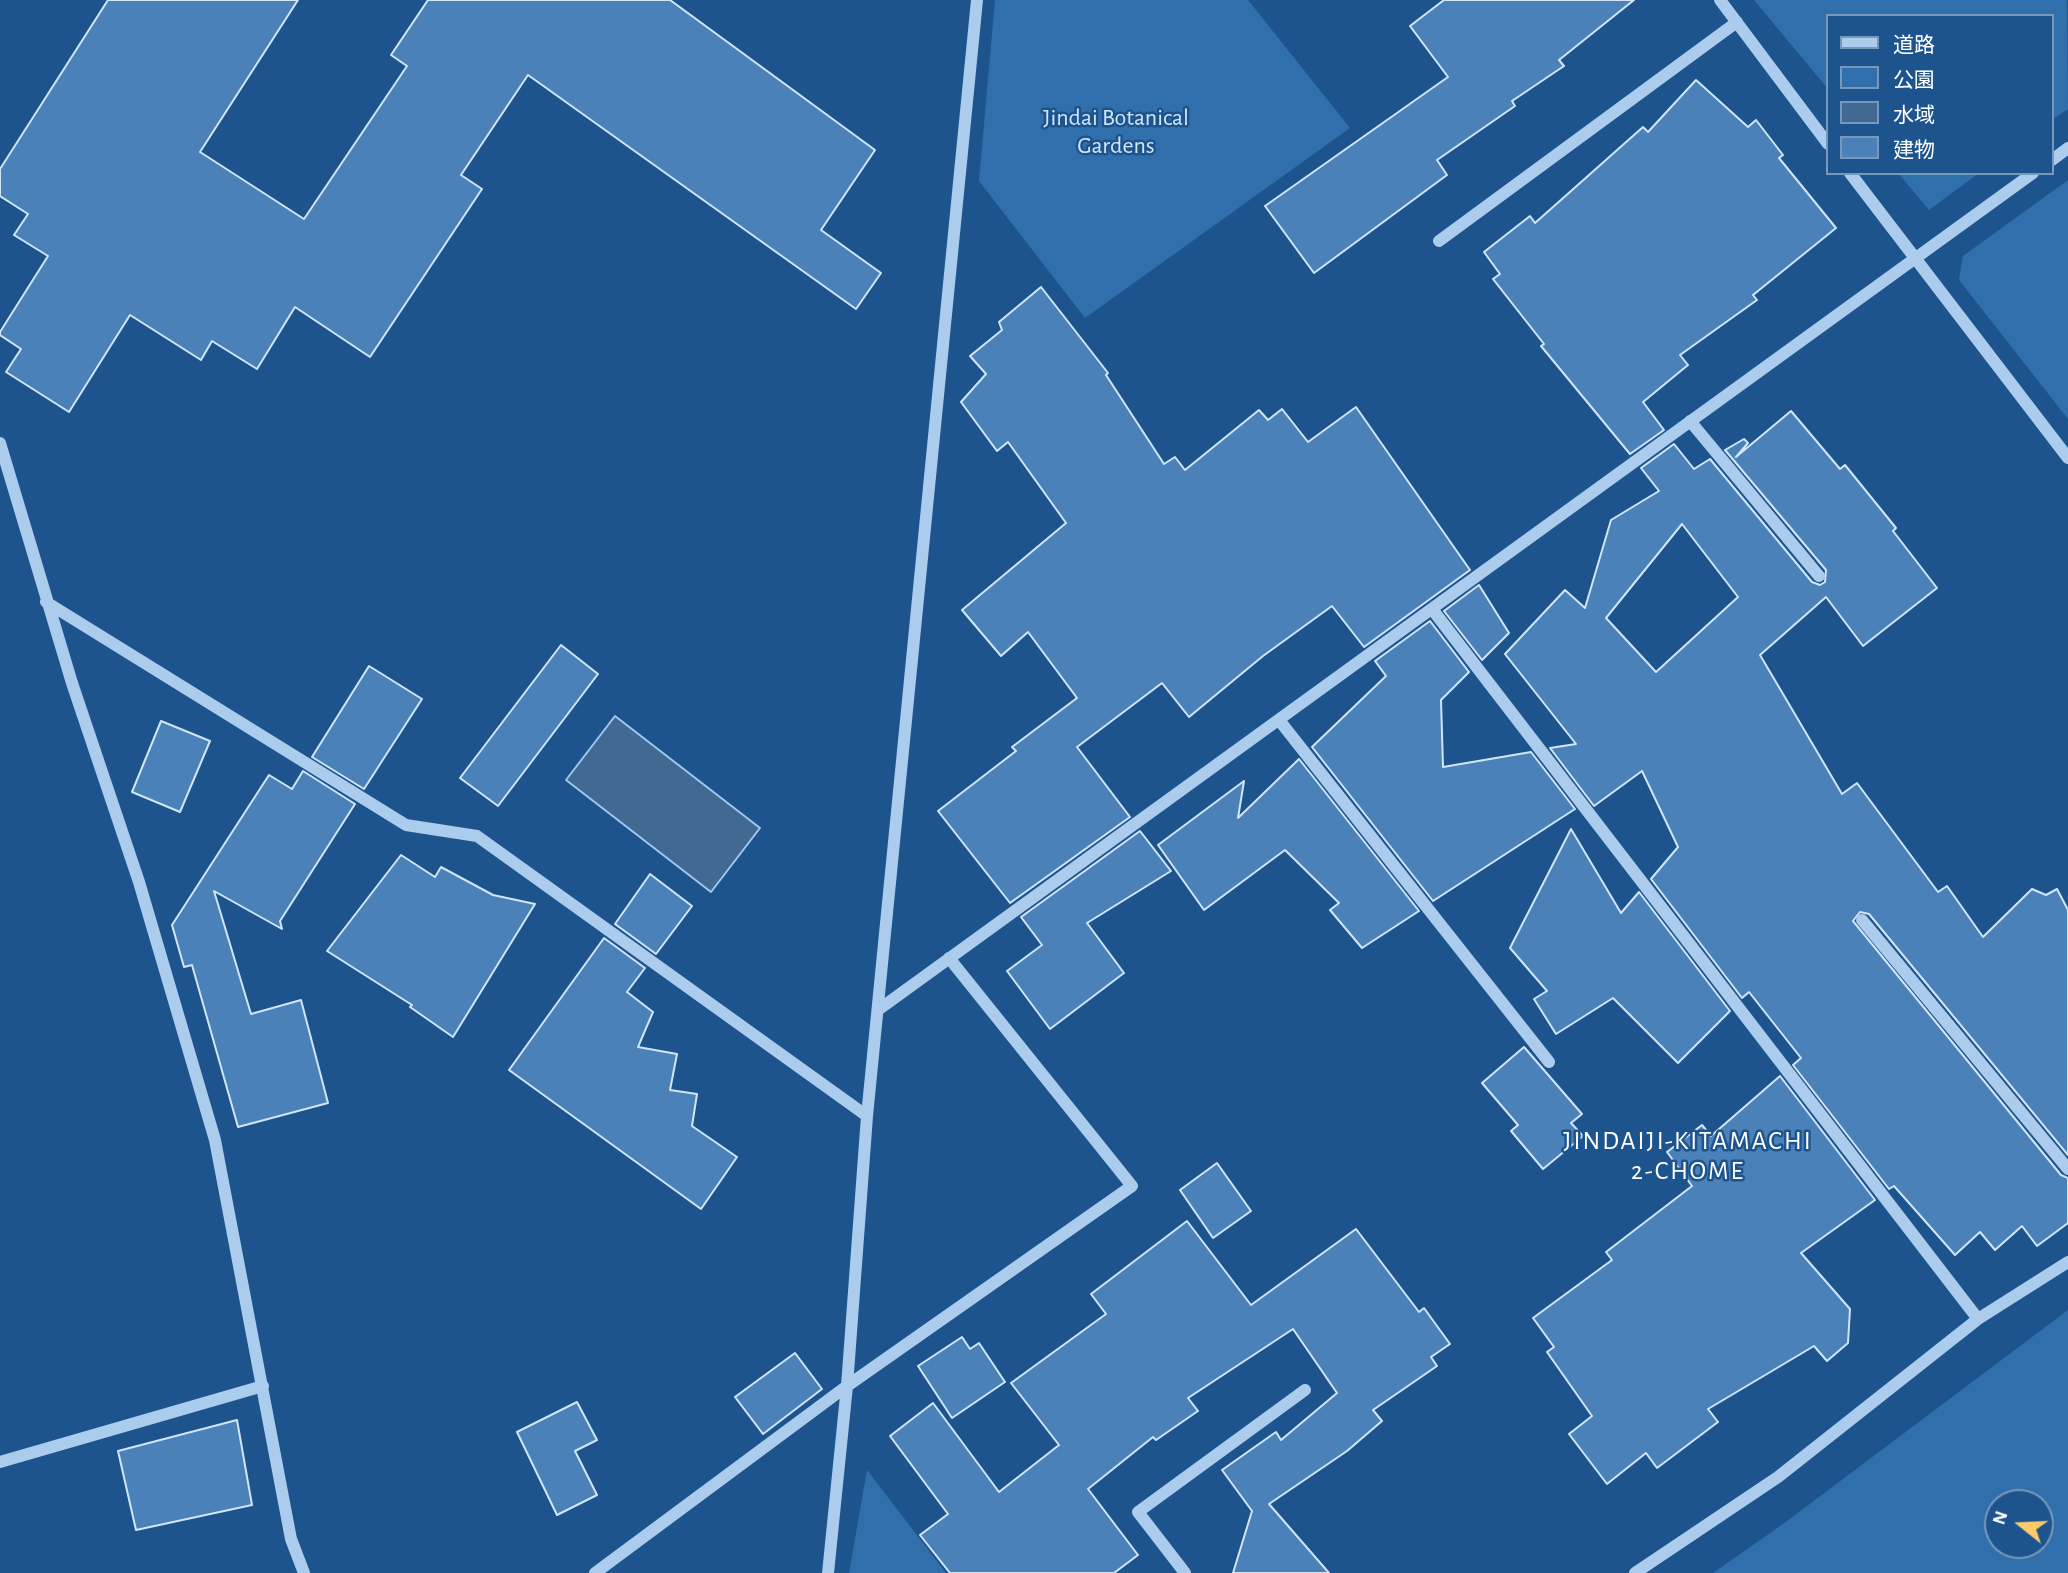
<!DOCTYPE html>
<meta charset="utf-8">
<style>
body{margin:0}
#map{position:relative;width:2068px;height:1573px;overflow:hidden;background:#1d548e;font-family:"Alegreya Sans","Noto Sans JP",sans-serif}
canvas{display:block}
.legend{position:absolute;left:1826px;top:14px;width:228px;height:161px;box-sizing:border-box;background:#1d548e;border:2px solid #7798bb;margin:0;padding:9px 12px;list-style:none;font-size:21px;color:#fff}
.legend li{display:flex;align-items:center;gap:14px;height:35px}
.legend b{width:35px;border:2px solid #7798bb}
.north{position:absolute;left:1984px;top:1489px;width:70px;height:70px;box-sizing:border-box;background:#1d548e;border:2px solid #7798bb;border-radius:50%;rotate:288deg;font-size:19px;font-weight:700;line-height:28px;text-align:center;color:#fff}
.north::after{content:'';display:block;margin:auto;width:24px;height:32px;background:#fdca69;clip-path:polygon(50% 0,100% 100%,50% 72%,0 100%)}
</style>
<div id="map">
<canvas width="2068" height="1573"></canvas>
<ul class="legend">
<li><b style="height:9px;background:#abcced"></b>道路</li>
<li><b style="height:19px;background:#306fac"></b>公園</li>
<li><b style="height:19px;background:#426992"></b>水域</li>
<li><b style="height:19px;background:#4a81b8"></b>建物</li>
</ul>
<div class="north">N</div>
</div>
<script>
const context = document.querySelector('canvas').getContext('2d');
context.lineJoin = 'round';
function fill(path, color) { context.fillStyle = color; context.fill(path, 'evenodd'); }
function trace(path, color, width, dash) { context.strokeStyle = color; context.lineWidth = width; context.lineCap = dash ? 'butt' : 'round'; context.setLineDash(dash || []); context.stroke(path); }
function drawText(font, color, halo, rows, align = 'center') {
  context.font = font + ' "Alegreya Sans",sans-serif'; context.lineWidth = 5; context.setLineDash([]); context.textBaseline = 'middle'; context.strokeStyle = halo; context.fillStyle = color; for (const [text, x, y, turn = 0] of rows) {
    context.save(); context.translate(x, y); context.rotate((+turn || 0) * Math.PI / 180); context.textAlign = isNaN(turn) ? turn : align; if (halo) context.strokeText(text, 0, 0); context.fillText(text, 0, 0); context.restore();
  }
}
const green = new Path2D(`
 M995,0H1248L1350,128L1085,318L979,181Z
 M1754,0H2067L2068,109L2052,120V16H1828V89Z
 M1898,173H1979L1929,210Z
 M2068,180V419L1959,280L1963,256Z
 M2068,1310V1573H1713L1783,1524ZM1998,1503H2040V1545H1998Z
 M867,1470L946,1573H849Z`);
const water = new Path2D(`
 M615,716L760,828L711,892L566,780Z`);
const building = new Path2D(`
 M108,0H298L200,152L304,219L407,66L391,55L428,0H670L875,150L821,230L881,273L856,309L528,75L461,175L482,189L370,357L295,307L257,369L212,341L201,360L130,315L69,412L6,372L21,349L0,335V332L48,256L14,235L28,214L0,196V169Z
 M1444,0H1634L1559,60L1564,66L1512,101L1515,106L1437,160L1447,175L1314,273L1265,206L1448,77L1410,26Z
 M1696,80L1748,127L1756,120L1783,155L1779,158L1836,228L1753,295L1757,300L1680,355L1688,365L1643,402L1664,430L1630,454L1541,346L1544,344L1493,279L1500,274L1484,252L1530,216L1535,223L1643,127L1648,132Z
 M1041,287L1108,373L1106,375L1164,464L1175,457L1185,470L1259,410L1268,420L1282,409L1308,442L1356,407L1470,570L1364,647L1332,606L1263,656L1189,717L1162,683L1077,747L1130,817L1010,903L938,811L1016,751L1012,747L1077,698L1028,632L1001,656L962,610L1066,523L1008,442L997,451L961,402L986,374L970,356L1002,330L999,322Z
 M1791,411L1840,469L1845,465L1896,528L1893,531L1937,588L1863,646L1826,597L1760,655L1842,794L1857,783L1938,892L1947,886L1983,937L2032,889L2046,895L2057,889L2068,910V1155L1869,914L1860,912L1853,921L2061,1175L2068,1178V1223L2037,1246L2022,1226L1995,1250L1980,1232L1955,1255L1894,1186L1889,1189L1793,1065L1801,1058L1749,992L1742,998L1651,879L1678,847L1642,771L1594,806L1550,748L1576,744L1505,654L1565,590L1585,608L1611,520L1659,491L1641,468L1674,444L1694,469L1710,459L1812,582L1820,585L1825,582L1826,570L1725,450L1744,439L1748,443L1736,457ZM1682,524L1738,597L1656,672L1606,618Z
 M1479,585L1509,633L1482,660L1444,611Z
 M1430,621L1469,672L1441,700L1443,767L1531,752L1575,809L1433,901L1312,747L1386,676L1375,661Z
 M561,645L598,674L498,806L460,778Z
 M369,666L422,699L364,789L312,757Z
 M161,721L210,741L180,812L132,792Z
 M1299,759L1419,911L1362,948L1330,910L1339,903L1285,850L1204,910L1158,845L1244,781L1238,818Z
 M303,771L355,804L280,921L282,929L214,891L251,1014L301,1000L328,1103L238,1127L192,965L184,967L172,925L269,775L292,789Z
 M1571,829L1621,913L1639,892L1730,1011L1678,1063L1613,998L1556,1034L1534,999L1547,991L1510,948Z
 M1140,831L1171,871L1087,923L1124,973L1050,1029L1007,971L1042,945L1021,917Z
 M401,855L435,877L441,867L493,895L535,904L453,1037L410,1007L412,1005L327,951Z
 M650,874L692,906L656,954L615,924Z
 M604,938L645,968L627,992L653,1012L638,1047L677,1054L670,1090L697,1094L692,1126L737,1157L701,1209L509,1070Z
 M1524,1047L1582,1114L1571,1123L1583,1136L1543,1169L1511,1131L1518,1125L1482,1083Z
 M1780,1076L1875,1200L1801,1253L1850,1309L1848,1343L1827,1361L1814,1346L1708,1409L1718,1422L1657,1468L1646,1453L1607,1484L1569,1434L1592,1416L1547,1352L1554,1347L1533,1318L1612,1260L1606,1252L1692,1186L1667,1152L1702,1125L1711,1136Z
 M1217,1163L1251,1211L1213,1238L1180,1190Z
 M1187,1221L1251,1305L1356,1229L1419,1312L1424,1308L1450,1344L1431,1357L1437,1366L1373,1410L1382,1421L1347,1451L1269,1504L1329,1573H1233L1252,1511L1222,1470L1276,1432L1281,1440L1337,1393L1293,1329L1188,1398L1198,1411L1156,1440L1153,1437L1088,1489L1138,1555L1114,1573H950L920,1535L948,1514L890,1436L933,1403L999,1492L1059,1445L1011,1383L1106,1314L1091,1294Z
 M962,1337L970,1349L979,1343L1005,1382L952,1418L918,1366Z
 M795,1353L822,1389L763,1434L735,1397Z
 M577,1402L597,1440L575,1451L597,1495L557,1515L517,1432Z
 M237,1420L252,1505L136,1530L118,1451Z`);
const minor = new Path2D(`
 M1720,0L1828,144
 M2052,160L2068,148
 M1850,173L2068,458
 M1439,241L1737,22
 M1690,421L1819,576
 M0,443L72,683L139,882L215,1140L291,1539L304,1573
 M46,602L406,825L477,836L867,1116
 M1432,609L1978,1319
 M1279,720L1549,1062
 M1862,920L2068,1169
 M878,1010L2033,173
 M0,1462L263,1386
 M595,1573L847,1386L1132,1186L949,958
 M828,1573L847,1386L867,1116L977,0
 M1185,1573L1138,1512L1305,1390
 M1635,1573L1778,1477L1978,1319L2068,1262`);
const parkNames = [
 ["Jindai Botanical",1116,118],
 ["Gardens",1116,146]
];
const neighbourhoodNames = [
 ["JINDAIJI-KITAMACHI",1688,1141],
 ["2-CHOME",1688,1171]
];
fill(green, '#306fac');
fill(water, '#426992');
trace(water, '#9ec8ef', 2);
fill(building, '#4a81b8');
trace(building, '#d1e5f9', 2);
trace(minor, '#abcced', 12);
drawText('24px', '#d1e5f9', '#1d548e', parkNames);
context.letterSpacing = '2px';
drawText('26px', '#fff', '#1d548e', neighbourhoodNames);
context.letterSpacing = '0px';
</script>
